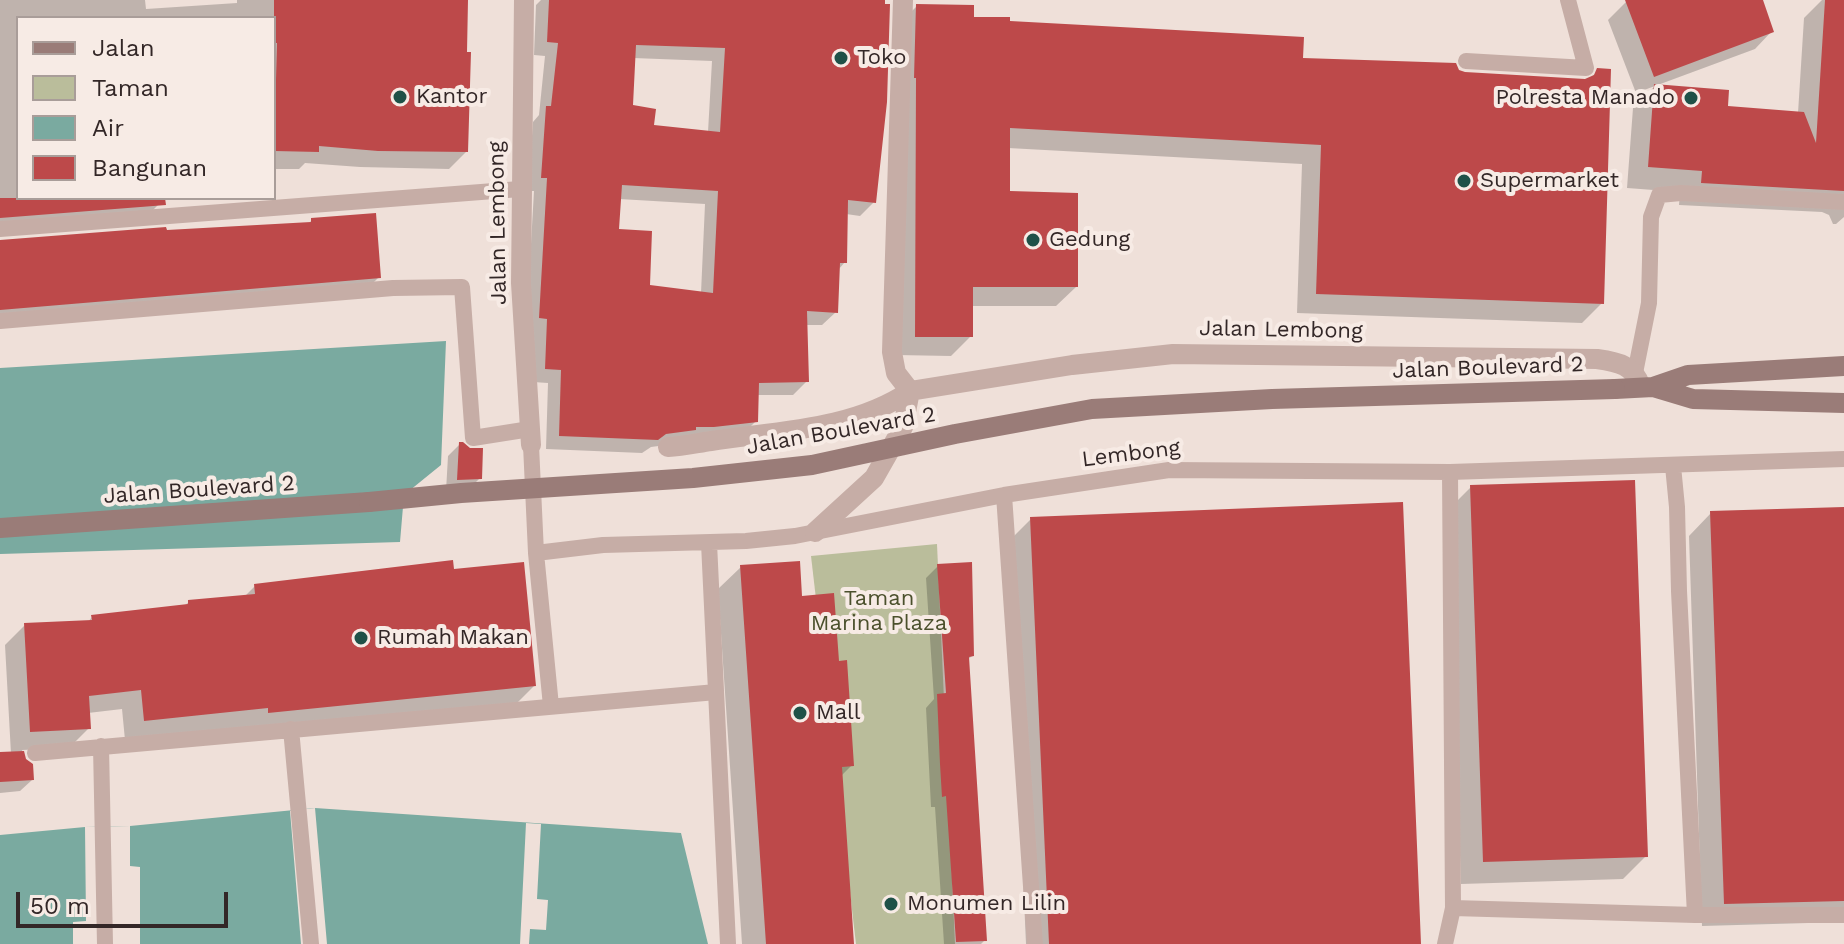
<!DOCTYPE html>
<style>
body{margin:0}
#map{position:relative;width:1844px;height:944px;overflow:hidden;background:#efe0d9;font-family:"Work Sans",sans-serif}
canvas{display:block}
.legend{position:absolute;left:16px;top:16px;width:260px;height:184px;box-sizing:border-box;background:#f7ebe5;border:2px solid #a99d99;margin:0;padding:10px 14px;list-style:none;font-size:24px;color:#332727}
.legend li{display:flex;align-items:center;gap:16px;height:40px}
.legend b{width:40px;border:2px solid #a99d99}
.scale{position:absolute;left:16px;top:892px;width:212px;height:36px;box-sizing:border-box;border:4px solid #332727;border-top:0;padding-left:10px;font-size:24px;line-height:28px;white-space:nowrap;color:#332727;-webkit-text-stroke:6px #f7ebe5;paint-order:stroke}
</style>
<div id="map">
<canvas width="1844" height="944"></canvas>
<ul class="legend">
<li><b style="height:10px;background:#9a7c78"></b>Jalan</li>
<li><b style="height:22px;background:#babd9b"></b>Taman</li>
<li><b style="height:22px;background:#7aaaa0"></b>Air</li>
<li><b style="height:22px;background:#bd494a"></b>Bangunan</li>
</ul>
<div class="scale">50 m</div>
</div>
<script>
const context = document.querySelector('canvas').getContext('2d');
context.lineJoin = 'round';
function fill(path, color) { context.fillStyle = color; context.fill(path, 'evenodd'); }
function trace(path, color, width, dash) { context.strokeStyle = color; context.lineWidth = width; context.lineCap = dash ? 'butt' : 'round'; context.setLineDash(dash || []); context.stroke(path); }
function drawText(font, color, halo, rows, align = 'center') {
  context.font = font + ' "Work Sans",sans-serif'; context.lineWidth = 8; context.setLineDash([]); context.textBaseline = 'middle'; context.strokeStyle = halo; context.fillStyle = color; for (const [text, x, y, turn = 0] of rows) {
    context.save(); context.translate(x, y); context.rotate((+turn || 0) * Math.PI / 180); context.textAlign = isNaN(turn) ? turn : align; if (halo) context.strokeText(text, 0, 0); context.fillText(text, 0, 0); context.restore();
  }
}
const green = new Path2D(`
 M937,544L955,944H856L811,556Z`);
const water = new Path2D(`
 M446,341L441,465L404,495L400,542L0,554V368Z
 M315,808L681,833L708,944H0V835L85,827L130,826Z`);
const pier = new Path2D(`
 M315,808L327,944H301L290,811Z
 M526,823L541,824L537,899L548,900L546,930L530,929L529,944H520Z
 M130,826V866L140,867V944H73V922L86,921L85,827Z`);
const shadow = new Path2D(`
 M0,0H145L146,9L237,3V0H466V152L449,169L360,167L305,163L299,169H274V18H18V198H158V205L141,222L0,233Z
 M541,0H883L874,202L860,216L846,214L845,262L838,270L836,312L822,325H805L807,381L793,395H757L756,421L742,435L651,447L642,453L546,449L548,383L533,382L526,331L534,191H528L533,122L539,115L545,56L534,55L536,5ZM633,58L712,61L708,132L652,126L631,106ZM619,199L705,204L701,293L648,287L617,231Z
 M1632,0H1761L1772,31L1755,49L1655,86L1726,108L1798,113L1804,18L1822,0H1844V217L1836,224H1833L1829,215L1822,212L1679,205L1680,192L1627,188L1633,108L1655,86L1636,93L1608,20L1626,2Z
 M917,6L972,19L1301,60L1458,71L1465,74L1588,80L1598,71L1602,303L1582,323L1297,313L1302,164L1008,148V193L1076,287L1056,306H971V336L951,356L896,355L897,26Z
 M312,220L379,277L361,295L0,325V242L307,225Z
 M460,444L469,450L480,478L468,490L446,491L448,456Z
 M1471,487L1646,856L1623,879L1461,884L1448,510Z
 M1844,509V922L1702,926L1689,536L1711,513Z
 M1031,519L1419,944H1026L1008,542Z
 M938,566L972,656L967,660L985,940L981,944H944L935,807H931L926,708L934,699L926,578Z
 M741,567L801,598L837,663L852,765L840,777L852,944H742L718,589Z
 M452,571L534,686L514,706L125,740L122,709L88,713L89,728L69,748L22,750L32,780L20,791L0,793V754H11L5,645L25,625L88,622L92,617L184,606L189,602L244,597L255,586Z`);
const building = new Path2D(`
 M274,0H468L467,52H471L468,152L378,151L319,146V152L274,151L277,43H274Z
 M549,0H885V4H890L887,102L876,203L848,200L847,263H840L838,313L807,311L809,382L759,383L758,422L714,427H696V430L666,434L658,440L559,436L561,370L545,369L547,319L539,318L547,178H541L546,106H551L558,43L547,42ZM636,45L725,48L720,132L654,125L656,109L633,105ZM622,185L718,191L713,293L650,285L652,231L619,229Z
 M1625,0H1763L1774,32L1654,77Z
 M1825,0H1844V191L1701,183L1702,171L1648,167L1654,84L1729,90L1728,106L1804,112L1816,143Z
 M916,4L974,5V17H1010V21L1304,37L1303,58L1456,63L1459,70L1465,72L1585,79L1594,75L1597,68L1611,69L1604,304L1316,294L1321,145L1010,128V191L1078,193V287H973V337H915L916,78H914Z
 M0,198H165L166,205L0,218Z
 M376,213L381,278L0,310V240L166,227L167,230L311,222V218Z
 M459,442H463L470,448H483L482,479L457,480Z
 M1635,480L1648,857L1483,862L1470,485Z
 M1403,502L1421,944H1049L1030,517Z
 M1844,507V901L1724,904L1710,511Z
 M453,560L454,569L524,562L536,686L268,713V708L144,721L141,690L89,696L91,729L30,732L24,623L92,620L91,615L188,604V600L255,594L254,584Z
 M800,561L802,596L834,593L839,661L847,660L854,766L842,767L854,944H766L740,565Z
 M972,562L974,656L969,657L987,941L956,942L946,796L942,797L940,764L937,694L946,693L937,564Z
 M24,751L26,759L33,764L34,780L0,782V752Z`);
const service = new Path2D(`
 M1466,61L1586,68L1568,0
 M0,229L520,189
 M0,321L393,288L462,287L473,438L530,429
 M1635,373L1649,303L1651,217L1659,195L1681,193L1844,202
 M531,445L536,553L603,545L746,541L795,536L1004,495L1169,470L1450,472L1844,459
 M1673,466L1677,507L1679,591L1695,915H1844
 M1004,495L1035,944
 M709,543L728,944
 M536,553L551,706
 M291,729L311,944
 M101,746L105,944
 M35,753L716,692
 M1453,908L1695,915
 M1445,944L1453,908L1450,472`);
const minor = new Path2D(`
 M524,0L521,283L531,445
 M903,0L892,352L896,373L910,391
 M668,447C683,446 697,443 711,441C777,431 853,430 910,391L1072,365L1173,354L1597,359C1618,362 1634,365 1641,387
 M815,532L874,478L903,427L910,391`);
const secondary = new Path2D(`
 M1653,387L1688,375L1844,366
 M1615,389L1653,387L1693,399L1844,403
 M0,528L369,502`);
const secondaryBridge = new Path2D(`
 M369,502L461,493L693,478L812,465L955,434L1092,409L1272,399L1615,389`);
const markers = [
 [841,58,8,"#1f5148"],
 [400,97,8,"#1f5148"],
 [1691,98,8,"#1f5148"],
 [1464,181,8,"#1f5148"],
 [1033,240,8,"#1f5148"],
 [361,638,8,"#1f5148"],
 [800,713,8,"#1f5148"],
 [891,904,8,"#1f5148"]
];
const poiNames = [
 ["Toko",857,58],
 ["Kantor",416,97],
 ["Polresta Manado",1675,98,"right"],
 ["Supermarket",1480,181],
 ["Gedung",1049,240],
 ["Rumah Makan",377,638],
 ["Mall",816,713],
 ["Monumen Lilin",907,904]
];
const streetNames = [
 ["Jalan Lembong",498,223,-91],
 ["Jalan Lembong",1281,330,1],
 ["Jalan Boulevard 2",1488,368,-2],
 ["Jalan Boulevard 2",841,431,-10],
 ["Lembong",1131,454,-7],
 ["Jalan Boulevard 2",199,490,-4]
];
const parkNames = [
 ["Taman",879,599],
 ["Marina Plaza",879,624]
];
fill(green, '#babd9b');
fill(water, '#7aaaa0');
fill(pier, '#efe0d9');
fill(shadow, '#0003');
fill(building, '#bd494a');
trace(service, '#c6ada6', 16);
trace(minor, '#c6ada6', 20);
trace(secondary, '#9a7c78', 20);
trace(secondaryBridge, '#9a7c78', 20);
for (const [x, y, r, color] of markers) { const dot = new Path2D(); dot.arc(x, y, r, 0, 2 * Math.PI); context.fillStyle = color; context.fill(dot); trace(dot, '#f7ebe5', 3); }
drawText('22px', '#332727', '#f7ebe5', poiNames, 'left');
drawText('22px', '#332727', '#f7ebe5', streetNames);
drawText('22px', '#4b502c', '#f7ebe5', parkNames);
</script>
